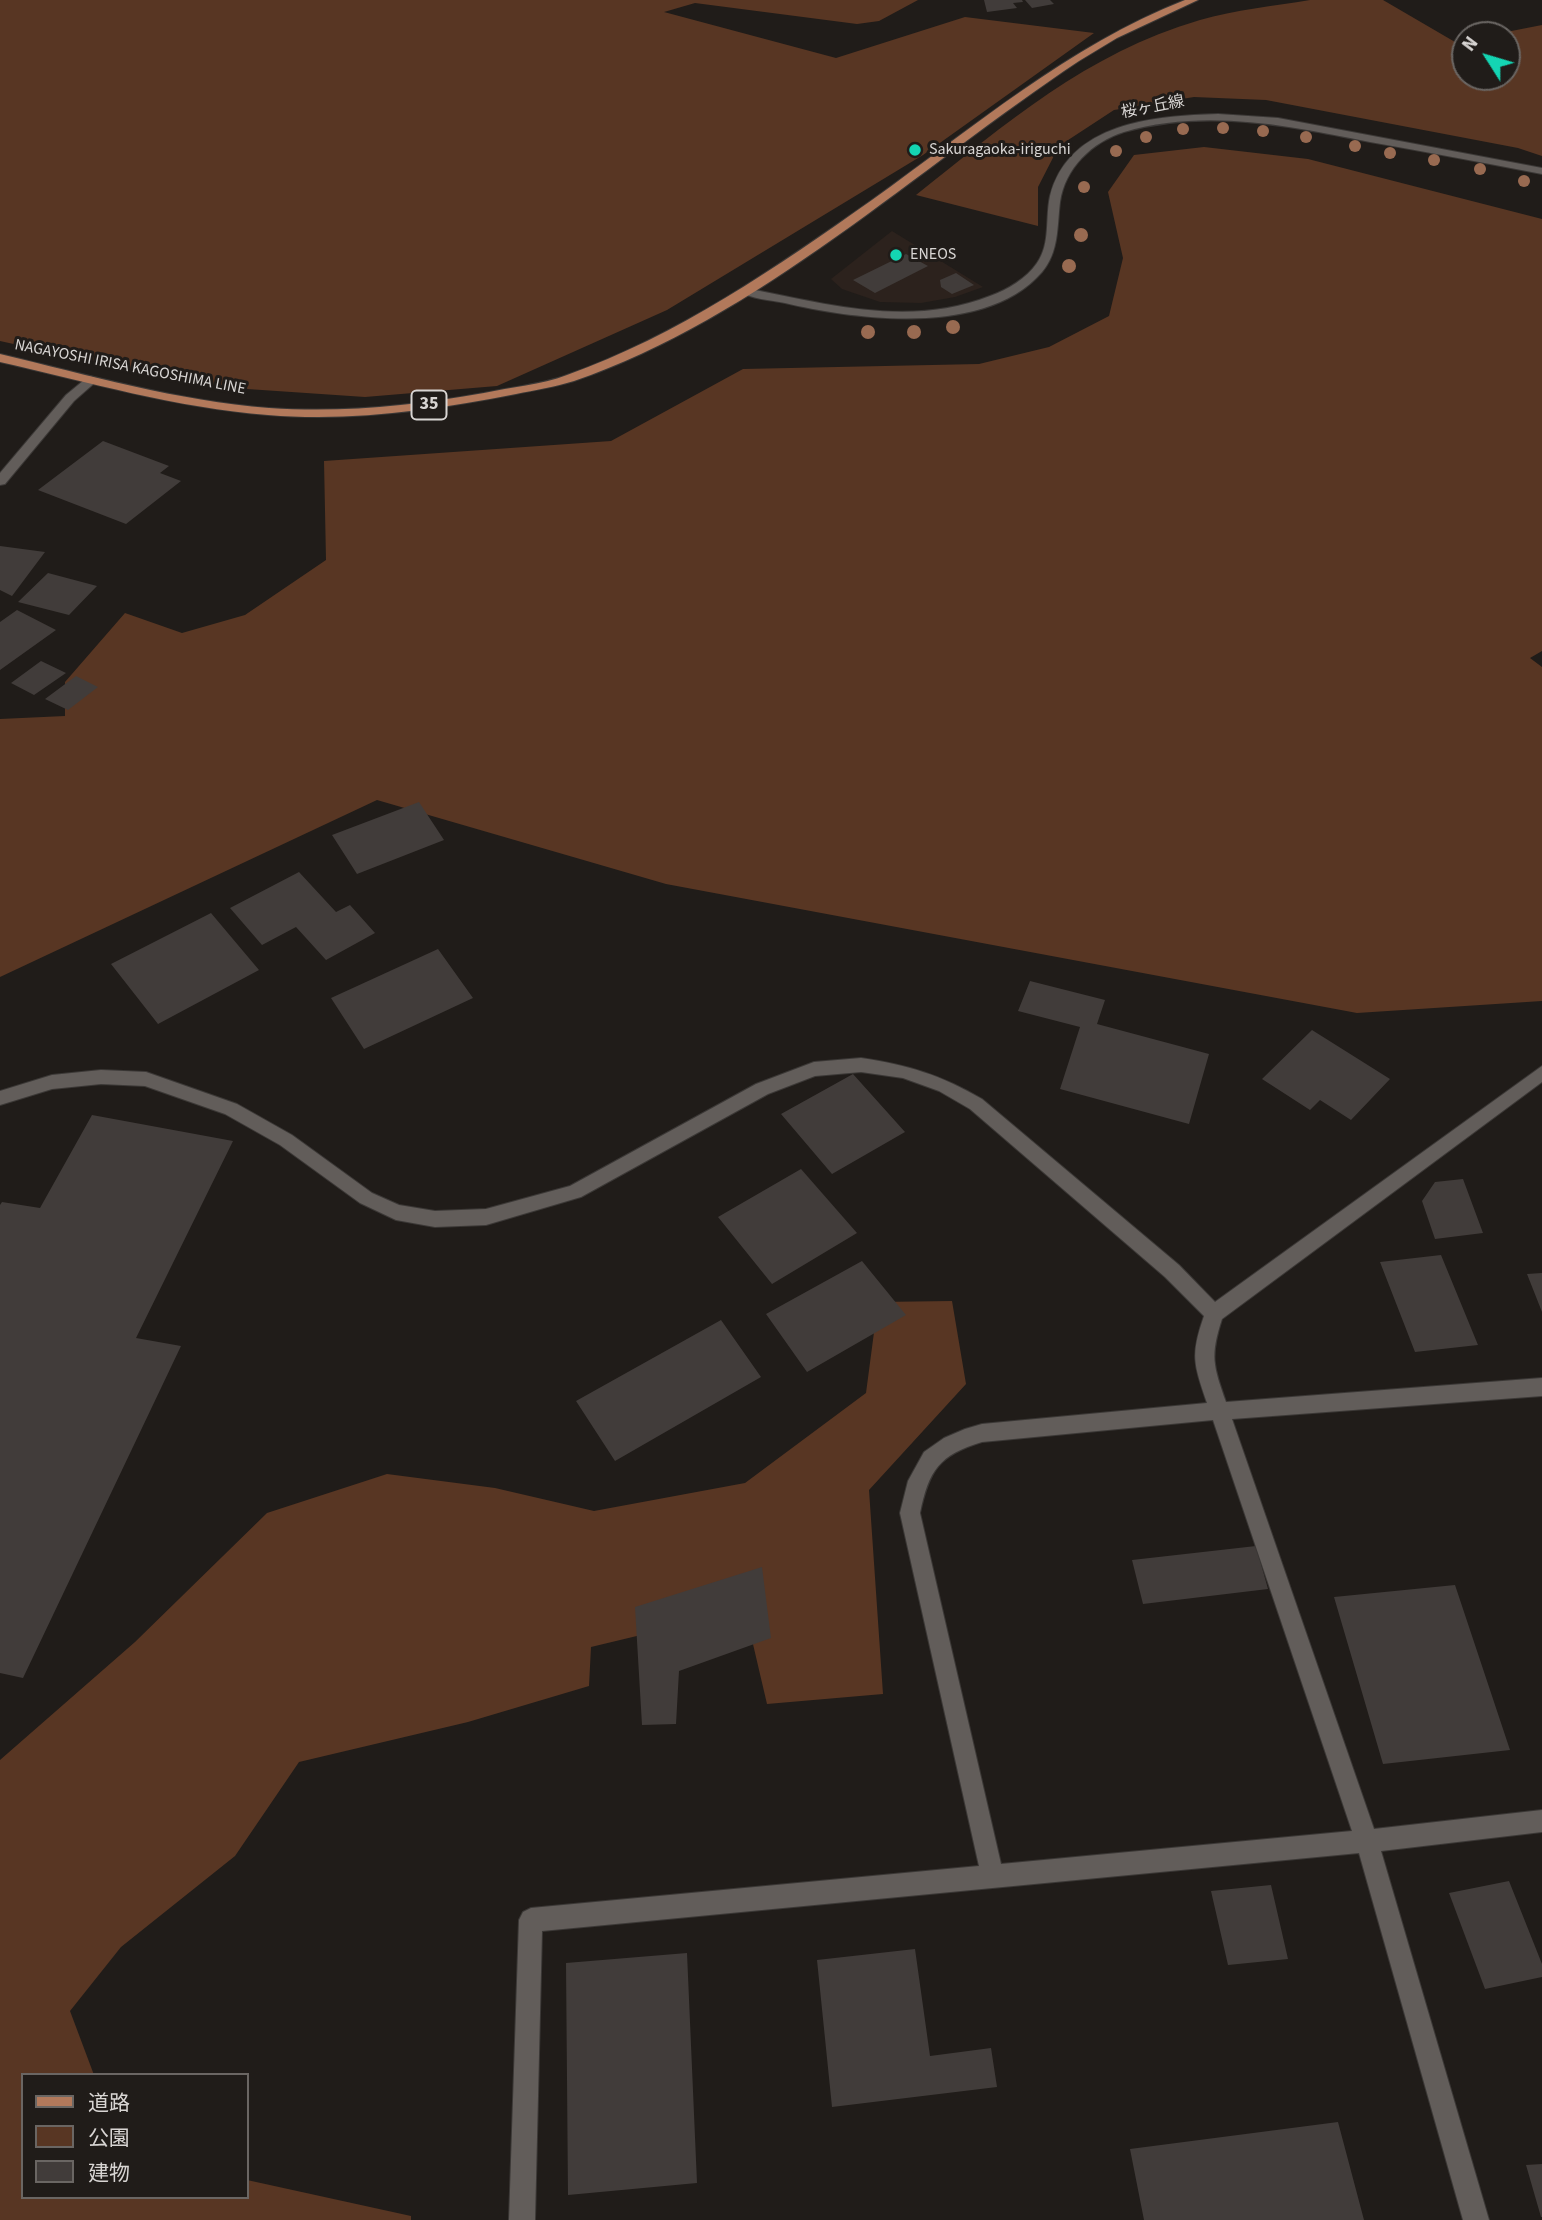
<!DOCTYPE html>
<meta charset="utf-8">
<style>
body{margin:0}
#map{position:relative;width:1542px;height:2220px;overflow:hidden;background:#201c19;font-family:"Source Sans 3","Noto Sans JP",sans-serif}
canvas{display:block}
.legend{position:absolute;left:21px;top:2073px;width:228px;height:126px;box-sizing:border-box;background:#201c19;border:2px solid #6a6663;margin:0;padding:9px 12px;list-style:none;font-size:21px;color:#d8d5d3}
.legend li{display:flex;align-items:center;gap:14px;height:35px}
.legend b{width:35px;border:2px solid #6a6663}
.north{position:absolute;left:1451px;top:21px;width:70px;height:70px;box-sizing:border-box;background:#201c19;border:2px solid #6a6663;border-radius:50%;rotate:307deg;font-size:19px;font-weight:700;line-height:28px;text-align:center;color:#d8d5d3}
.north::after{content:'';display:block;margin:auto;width:24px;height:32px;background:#14d5b3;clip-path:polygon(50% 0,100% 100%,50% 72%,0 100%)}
</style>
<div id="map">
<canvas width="1542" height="2220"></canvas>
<ul class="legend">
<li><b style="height:9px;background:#b2795b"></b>道路</li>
<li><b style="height:19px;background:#583623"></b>公園</li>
<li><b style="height:19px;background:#413c3a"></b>建物</li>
</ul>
<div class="north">N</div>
</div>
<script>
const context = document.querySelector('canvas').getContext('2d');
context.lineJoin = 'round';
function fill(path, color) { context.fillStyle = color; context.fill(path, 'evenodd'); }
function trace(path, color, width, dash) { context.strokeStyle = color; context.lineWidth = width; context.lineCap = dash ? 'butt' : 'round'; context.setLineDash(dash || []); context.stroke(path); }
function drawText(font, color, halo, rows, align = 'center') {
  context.font = font + ' "Source Sans 3","Noto Sans JP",sans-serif'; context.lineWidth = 6; context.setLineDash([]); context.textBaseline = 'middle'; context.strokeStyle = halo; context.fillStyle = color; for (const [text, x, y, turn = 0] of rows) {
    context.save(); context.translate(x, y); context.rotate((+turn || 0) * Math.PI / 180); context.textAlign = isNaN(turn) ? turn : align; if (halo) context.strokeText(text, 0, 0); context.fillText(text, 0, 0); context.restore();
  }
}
const built = new Path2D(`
 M892,231L983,287L955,297L921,303L880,302L842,289L831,279Z`);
const green = new Path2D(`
 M0,0H918L879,21L857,24L695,3L664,12L836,58L965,17L1094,33L923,155L667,310L497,386L365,397L203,386L0,341Z
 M1310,0H1383L1455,42L1465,40V77H1507V35H1491L1542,25V156L1518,148L1266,100L1194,97L1114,110L1059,146L1038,187V226L916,195C1007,123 1085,54 1200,20C1235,10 1274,6 1310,0Z
 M1204,147L1308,159L1542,219V651L1530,658L1542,667V1001L1357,1013L666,884L377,800L0,977V719L65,716V682L125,613L182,633L245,615L326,560L324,461L611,441L743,369L979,364L1049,347L1109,316L1123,258L1108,192L1134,155Z
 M952,1301L966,1384L869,1490L883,1694L767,1704L745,1610L591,1647L589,1686L468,1722L299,1762L235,1856L121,1947L70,2011L94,2075H23V2197H247V2180L411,2216V2220H0V1760L135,1642L267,1513L387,1474L495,1488L594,1511L745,1483L866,1393L878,1302Z`);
const building = new Path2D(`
 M984,0H1022L1023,2L1013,3L1017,8L987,12Z
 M1025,0H1050L1054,4L1032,8Z
 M906,254L928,266L875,293L853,280Z
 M956,273L974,285L952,294L941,287L940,280Z
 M103,441L169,466L160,473L181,481L126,524L38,490Z
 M0,546L45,552L12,596L0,590Z
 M48,573L97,586L69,615L18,602Z
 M17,610L56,630L0,670V622Z
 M41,661L66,673L34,695L11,683Z
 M76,676L98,687L68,710L45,699Z
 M419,802L444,840L357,874L332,835Z
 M299,872L336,912L350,905L375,933L326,960L296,927L262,945L230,908Z
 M211,913L259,970L158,1024L111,964Z
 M438,949L473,998L364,1049L331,998Z
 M1030,981L1105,1000L1097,1024L1209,1054L1189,1124L1060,1089L1080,1027L1018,1011Z
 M1312,1030L1390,1079L1351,1120L1320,1100L1310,1110L1262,1079Z
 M853,1074L905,1132L832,1174L781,1114Z
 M92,1115L233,1141L136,1338L181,1346L23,1678L0,1673V1205L2,1202L40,1208Z
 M801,1169L857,1233L772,1284L718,1217Z
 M1463,1179L1483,1233L1435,1239L1422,1201L1435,1182Z
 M1441,1255L1478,1345L1415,1352L1380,1262Z
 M862,1261L906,1315L807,1372L766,1314Z
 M1542,1273V1312L1527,1274Z
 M721,1320L761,1377L615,1461L576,1401Z
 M1256,1546L1268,1589L1143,1604L1132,1560Z
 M762,1567L771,1638L679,1671L676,1724L642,1725L635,1607Z
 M1455,1585L1510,1750L1383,1764L1334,1597Z
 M1509,1881L1542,1964V1977L1485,1989L1449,1893Z
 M1271,1885L1288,1959L1228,1965L1211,1891Z
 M915,1949L930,2056L991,2048L997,2087L832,2107L817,1960Z
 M687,1953L697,2183L568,2195L566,1963Z
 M1338,2122L1364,2220H1144L1130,2149Z
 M1542,2164V2217H1541L1526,2165Z`);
const street = new Path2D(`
 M89,376L99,379L74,401L5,484L0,485V473L66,395Z
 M861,1058C908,1065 941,1075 982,1099L1179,1265L1215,1302L1542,1066V1082L1222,1319C1210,1356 1213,1365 1226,1402L1542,1378V1396L1232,1419L1374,1829L1542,1810V1832L1381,1851L1489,2220H1463L1359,1853L542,1931L535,2220H509L519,1920L523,1912L531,1908L979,1866L900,1513L908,1481L924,1452L944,1438L965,1429L982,1424L1207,1403C1194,1364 1190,1356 1204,1316L1165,1277L970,1109L939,1091L903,1078L861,1072L815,1076L768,1094L581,1197L486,1225L435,1227L396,1220L360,1203L280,1145L225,1114L145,1086L101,1084L52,1089L0,1105V1091L52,1075L101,1070L146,1072L237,1104L292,1135L372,1193L399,1205L435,1211L486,1209L570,1186L756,1084L814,1062ZM1213,1420L1352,1831L1001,1864L920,1513C929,1470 939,1455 982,1442Z`);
const secondary = new Path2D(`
 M1218,114L1278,118L1542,168V174C1485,163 1428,152 1370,142C1289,126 1206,108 1124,132C1092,142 1065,168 1060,202C1057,227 1059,252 1042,272C986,337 857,320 785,303C771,300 750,299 739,291L745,288C827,304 909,328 990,296C1007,290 1027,278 1037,263C1051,243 1045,218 1050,196C1069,122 1155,116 1218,114Z`);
const primary = new Path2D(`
 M1185,0H1198L1117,38L1079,61C919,167 757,319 574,381C555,387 535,390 516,394C434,410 351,422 268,415C177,408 88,382 0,362V354C88,375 178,401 269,408C341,413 413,406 484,393C511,387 541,385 567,375C677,336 777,267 872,200C973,128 1068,46 1185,0Z`);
const trees = [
 [1223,128,6],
 [1183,129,6],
 [1263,131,6],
 [1146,137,6],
 [1306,137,6],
 [1355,146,6],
 [1116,151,6],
 [1390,153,6],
 [1434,160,6],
 [1480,169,6],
 [1524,181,6],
 [1084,187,6],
 [1081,235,7],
 [1069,266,7],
 [953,327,7],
 [868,332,7],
 [914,332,7]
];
const markers = [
 [915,150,7,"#14d5b3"],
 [896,255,7,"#14d5b3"]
];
const farStreetnames = [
 ["桜ヶ丘線",1153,108,-11],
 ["NAGAYOSHI IRISA KAGOSHIMA LINE",130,368,11]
];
const farPoinames = [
 ["Sakuragaoka-iriguchi",929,150],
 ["ENEOS",910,255]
];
const shields = [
 [429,405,35]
];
const shieldNames = [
 ["35",429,405]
];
fill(built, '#2c221d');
fill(green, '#583623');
fill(building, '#413c3a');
trace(street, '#3b3836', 2);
trace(secondary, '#3b3836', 2);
trace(primary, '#3b3836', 2);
fill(street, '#625d5a');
fill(secondary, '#625d5a');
fill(primary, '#b2795b');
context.fillStyle = '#986a51';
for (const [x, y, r] of trees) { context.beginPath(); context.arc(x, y, r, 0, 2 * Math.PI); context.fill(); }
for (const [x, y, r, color] of markers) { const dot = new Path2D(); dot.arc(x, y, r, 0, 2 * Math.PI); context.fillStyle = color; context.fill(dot); trace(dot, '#201c19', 2.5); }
drawText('16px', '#d8d5d3', '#201c19', farStreetnames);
drawText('16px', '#d8d5d3', '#201c19', farPoinames, 'left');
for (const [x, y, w] of shields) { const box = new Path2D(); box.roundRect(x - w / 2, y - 14.5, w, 29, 5); context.fillStyle = '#201c19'; context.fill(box); trace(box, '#d8d5d3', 2); }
drawText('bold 18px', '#d8d5d3', null, shieldNames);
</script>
